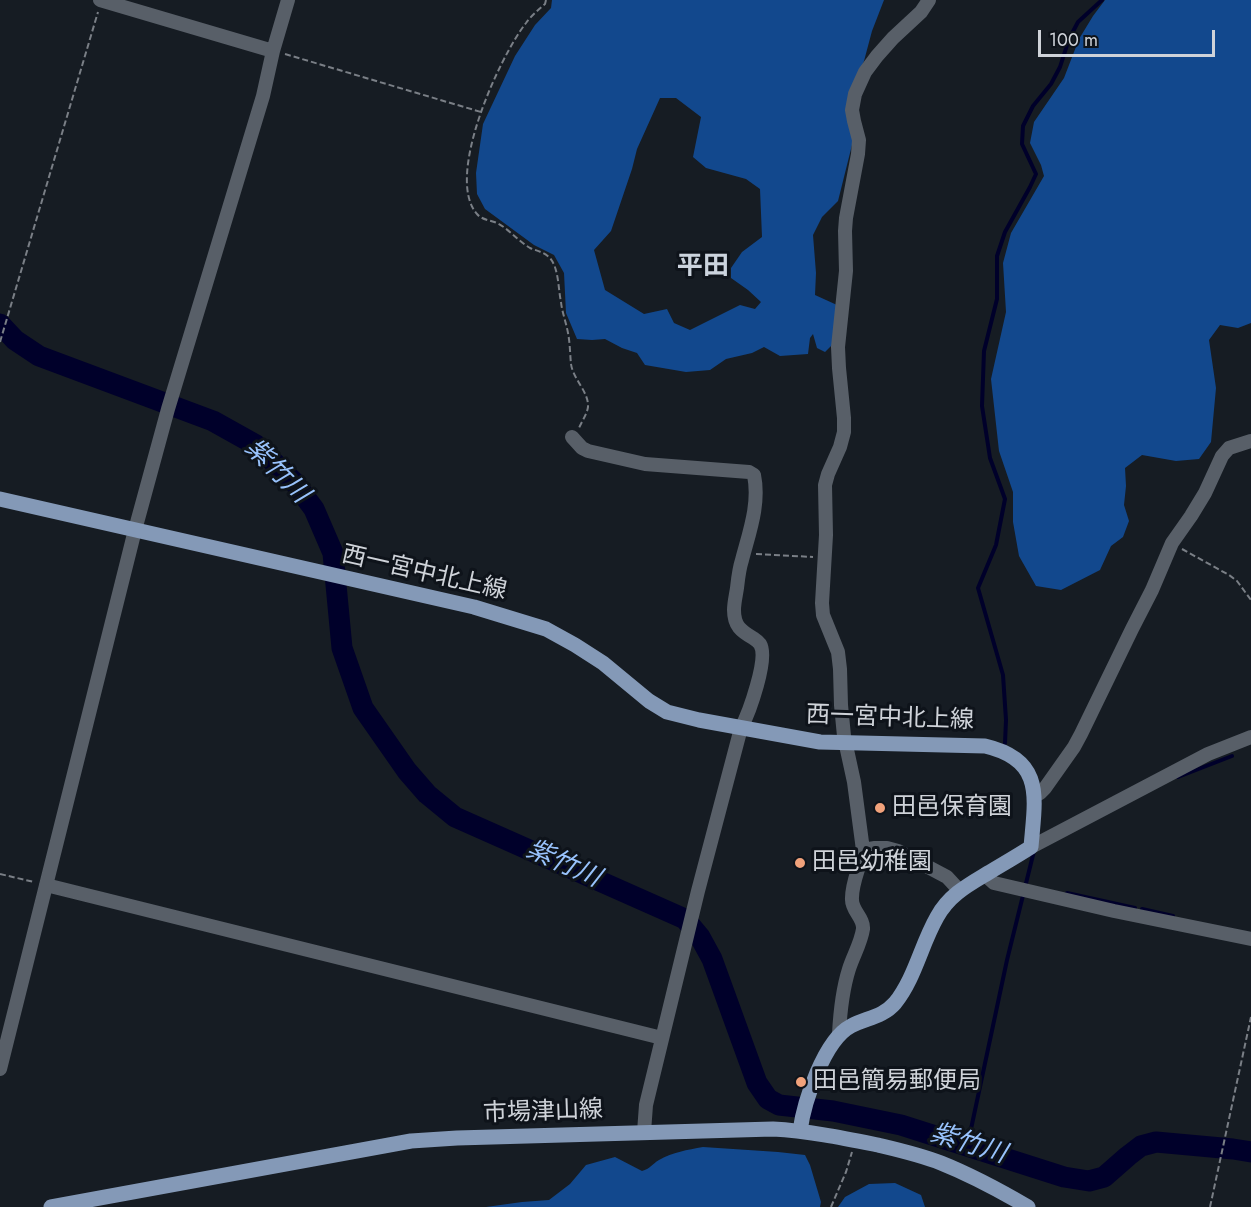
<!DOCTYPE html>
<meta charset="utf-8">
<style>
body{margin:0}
#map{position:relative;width:1251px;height:1207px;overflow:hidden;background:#161c23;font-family:Jost,sans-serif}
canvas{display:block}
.scale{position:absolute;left:1038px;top:30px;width:177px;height:27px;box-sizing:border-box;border:3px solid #cfd3d9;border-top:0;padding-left:8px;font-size:18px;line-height:21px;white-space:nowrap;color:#cfd3d9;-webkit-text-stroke:4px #0e131a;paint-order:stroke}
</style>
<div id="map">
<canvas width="1251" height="1207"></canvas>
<div class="scale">100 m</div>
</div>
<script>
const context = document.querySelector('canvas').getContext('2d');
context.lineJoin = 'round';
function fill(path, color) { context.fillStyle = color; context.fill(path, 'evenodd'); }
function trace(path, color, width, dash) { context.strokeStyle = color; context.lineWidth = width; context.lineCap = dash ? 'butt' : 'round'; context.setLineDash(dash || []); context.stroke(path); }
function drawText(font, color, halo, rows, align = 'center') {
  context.font = font + ' Jost,"Noto Sans JP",sans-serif'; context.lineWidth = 6; context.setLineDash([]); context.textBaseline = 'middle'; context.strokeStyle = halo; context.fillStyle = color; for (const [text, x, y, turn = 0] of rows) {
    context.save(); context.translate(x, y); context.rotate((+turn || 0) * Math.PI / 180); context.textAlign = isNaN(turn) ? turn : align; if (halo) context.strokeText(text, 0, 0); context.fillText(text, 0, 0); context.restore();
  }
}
const forest = new Path2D(`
 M552,0H884L872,31L864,61L850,95L853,141L838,201L822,217L813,235L816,273L815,295L837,305L834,343L825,352L817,348L813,334L810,338L808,354L780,356L764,347L752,353L726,359L710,370L686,372L645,365L637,353L622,348L605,339L592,340L577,339L566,313L564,273L554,255L534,245L485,209L477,194L476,173L483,124L515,56L535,25L551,8ZM660,98H676L701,117L693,157L706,168L746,179L760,189L762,237L742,252L731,268V278L748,290L761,302L755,309L740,305L690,330L674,323L667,309L644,314L605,290L594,250L611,231L632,169L637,149Z
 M1105,0H1251V323L1238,328L1220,325L1209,340L1216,388L1211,442L1199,459L1176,461L1142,455L1125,468L1126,486L1124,505L1129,521L1123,537L1111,546L1100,570L1061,590L1036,586L1019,556L1013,522V492L999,451L991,379L1006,312L1003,263L1011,233L1044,176L1041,165L1030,143L1034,122L1064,78L1079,39L1093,16Z
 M703,1147L778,1152L805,1155L810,1165L821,1202L820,1207H486L522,1202L549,1200L570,1184L586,1165L615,1157L642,1171C650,1169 652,1164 659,1160C673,1152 687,1150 703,1147Z
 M895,1183L921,1195L925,1207H838L845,1197L869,1184Z`);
const stream = new Path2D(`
 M1005,743L1006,720L1003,675L978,588L996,545L1005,499L990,458L982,406L984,351L997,299V256L1005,232L1030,187L1036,174L1022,144L1023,126L1033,106L1051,84L1060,67L1069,39L1078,22L1102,0
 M1178,777L1232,756
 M1067,893L1135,908
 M1142,909L1173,916
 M971,1129L1007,960L1034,851`);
const river = new Path2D(`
 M0,324L15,340L39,356L213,421L256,445L294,482L314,509L333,553L342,648L363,708L407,771L427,794L455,817L685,919L700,937L712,959L757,1083L768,1099L779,1105L833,1111L901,1125L1064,1177L1089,1181L1104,1177L1128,1156L1141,1146L1156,1142L1233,1149L1251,1152`);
const path = new Path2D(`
 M546,0L545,4C538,10 531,16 526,23C500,56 444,177 477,214C482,220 490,220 497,223C509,229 518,241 530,248C537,251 544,252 550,258C559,269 558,288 561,302C562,312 566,322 568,333C570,343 570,354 571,364C573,379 589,392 588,407C587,414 582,421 579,428
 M285,54L481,112
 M0,342L98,12
 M1182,549L1229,575L1237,581L1251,600
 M756,554L813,557
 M0,874L34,882
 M831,1207L846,1172L852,1152
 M1210,1207L1251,1017`);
const minor = new Path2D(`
 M100,0L273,51
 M572,437L582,448L588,451L645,464L749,472L754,475C760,504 749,533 742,560C739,569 738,579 737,588C736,595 734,603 734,610C734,626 741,631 753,638C756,640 758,641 760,644C769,658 749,713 741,728L698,891L646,1105L644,1132
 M1035,796L1040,793L1045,788L1074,747L1081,734L1132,629L1152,590L1172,543L1191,516L1205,493L1222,456L1229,448L1251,441
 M1031,847L1208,754L1251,737
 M863,850L875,848H887L898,851L947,877L959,890
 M985,875L994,883L1114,911L1251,939
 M46,885L662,1038
 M839,1034C840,1014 843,988 849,969C853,956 861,943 863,929C864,918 852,911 852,900C851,883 861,866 863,850L854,782L844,736L841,705L840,669L838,652L823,615L822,603L826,535L825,485L828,474L840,447L844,432V418L839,368L838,347L846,271L845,231L846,218L858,154L859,140L854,121L852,110L855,94L865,72L877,56L893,38L921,12L929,0
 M0,1069L135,530L168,409L263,96L273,51L288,0`);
const major = new Path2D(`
 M0,499L474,607L546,629L575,645L603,663L649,701L667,712L699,720L820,742L985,746C1045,760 1035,798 1031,847C1017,856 1003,864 988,873C968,885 949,895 937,917C921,945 915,978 895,1003C883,1017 866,1018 851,1026C824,1040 804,1102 800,1131
 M51,1207L411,1141L457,1138L773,1129C809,1131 843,1138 878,1145C899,1150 921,1155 941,1163C971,1175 999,1190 1028,1207`);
const markers = [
 [880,808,6,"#f1a27b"],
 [800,863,6,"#f1a27b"],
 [801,1082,6,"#f1a27b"]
];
const streetNames = [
 ["西一宮中北上線",424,574,13],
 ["西一宮中北上線",890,719,2],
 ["市場津山線",543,1113,-2]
];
const poiNames = [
 ["田邑保育園",892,808],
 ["田邑幼稚園",812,863],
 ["田邑簡易郵便局",813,1082]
];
const neighbourhoodNames = [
 ["平田",703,268]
];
const waterNames = [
 ["紫竹川",276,472,45],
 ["紫竹川",563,865,24],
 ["紫竹川",968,1145,17]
];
fill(forest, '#12488d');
trace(stream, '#00002a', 4);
trace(river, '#00002a', 21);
trace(path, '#7a7f86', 2, [6, 3]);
trace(minor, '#585f68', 14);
trace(major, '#8499b7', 15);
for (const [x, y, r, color] of markers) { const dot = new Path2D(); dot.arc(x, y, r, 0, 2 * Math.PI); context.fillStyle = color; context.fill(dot); trace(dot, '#0e131a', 2); }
drawText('24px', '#cfd3d9', '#0e131a', streetNames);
drawText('24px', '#cfd3d9', '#0e131a', poiNames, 'left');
drawText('bold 26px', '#cbd3dd', '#0e131a', neighbourhoodNames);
drawText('italic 26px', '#98c2fc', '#0e131a', waterNames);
</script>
